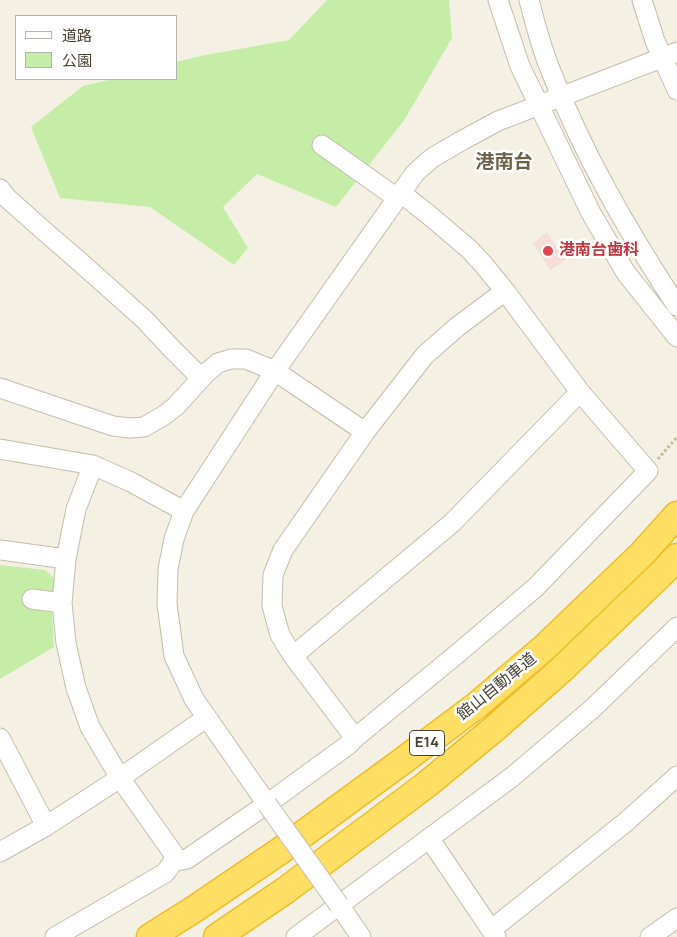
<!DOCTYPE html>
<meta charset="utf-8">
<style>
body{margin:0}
#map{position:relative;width:677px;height:937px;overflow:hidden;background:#f4f1e4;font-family:Manrope,"Noto Sans JP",sans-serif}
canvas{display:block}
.legend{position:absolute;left:15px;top:15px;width:162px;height:65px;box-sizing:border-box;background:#fff;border:1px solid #b5b3ad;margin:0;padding:6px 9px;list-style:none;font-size:15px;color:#474133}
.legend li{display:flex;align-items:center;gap:10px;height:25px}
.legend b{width:25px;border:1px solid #b5b3ad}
</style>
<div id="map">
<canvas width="677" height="937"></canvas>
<ul class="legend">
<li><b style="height:6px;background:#fff"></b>道路</li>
<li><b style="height:14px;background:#c6eda8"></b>公園</li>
</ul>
</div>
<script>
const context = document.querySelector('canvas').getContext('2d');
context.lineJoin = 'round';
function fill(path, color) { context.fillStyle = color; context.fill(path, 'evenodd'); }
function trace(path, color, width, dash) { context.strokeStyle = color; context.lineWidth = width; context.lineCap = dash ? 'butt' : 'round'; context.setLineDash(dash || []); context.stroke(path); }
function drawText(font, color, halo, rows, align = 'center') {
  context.font = font + ' Manrope,"Noto Sans JP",sans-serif'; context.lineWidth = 5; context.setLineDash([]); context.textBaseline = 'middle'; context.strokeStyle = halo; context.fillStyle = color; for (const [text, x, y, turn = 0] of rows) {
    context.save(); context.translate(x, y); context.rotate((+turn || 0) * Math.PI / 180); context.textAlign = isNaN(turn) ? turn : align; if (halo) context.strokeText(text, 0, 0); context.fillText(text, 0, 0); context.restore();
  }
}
const medical = new Path2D(`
 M547,232L566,260L550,270L533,243Z`);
const green = new Path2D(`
 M327,0H449L452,38L405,119L336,207L257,174L223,207L248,248L234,265L150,207L60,198L31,127L83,86L112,79H176V62L200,56L289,40Z
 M0,565L45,570L54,578L52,609L54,647L0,679Z`);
const path = new Path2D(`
 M658,459L677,437`);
const minor = new Path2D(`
 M498,0L520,66L591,213L626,273L677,337
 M529,0C535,23 541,47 550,69C583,154 627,230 677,306
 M642,0L655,41L677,90
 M322,145L397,198
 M0,189L6,197L43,230L80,262L145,320L170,347L201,378
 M0,388L113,426L130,428L144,427L163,416L176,406L206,373L218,363L231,359H246L275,371L365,432
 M0,449L93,465L131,482L184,511
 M0,550L66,559
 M32,599L62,603
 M293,656L452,523L580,392
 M0,738L46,826
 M355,738L293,656L280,635L272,606L273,575L283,550L365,432L425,355L457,327L505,291
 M267,804L194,699L174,656L167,604L168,569L174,539L184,511L275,371L415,173L432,158L461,141L498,121L677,52
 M429,838L496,937
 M0,852L46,826L120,778L206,718
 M174,861L187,859L267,804L348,745L355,738L457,654L536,587L648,471L580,392L505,291L483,264L469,249L429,215L401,193
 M339,905L361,937
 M491,930L627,821L677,776
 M55,937L165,873L174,861L173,853L120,778L90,727L76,688L66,643L62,603L66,559L76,509L93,465
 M296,937L512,777L592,709L677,627
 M650,937L677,918`);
const highway = new Path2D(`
 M150,937L193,910L280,851L404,760L477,705L545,647L642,554L677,515
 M217,937L286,890L426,785L495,728L562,669L662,573L677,557`);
const minorBridge = new Path2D(`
 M267,804L339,905`);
const markers = [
 [548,251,6,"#e0444e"]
];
const shields = [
 [427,743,35]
];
const shieldNames = [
 ["E14",427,743]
];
const healthNames = [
 ["港南台歯科",559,251]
];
const streetNames = [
 ["館山自動車道",497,687,-39]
];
const quarterNames = [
 ["港南台",504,163]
];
fill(medical, '#f6ded6');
fill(green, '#c6eda8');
trace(minor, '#c3bda9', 21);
trace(highway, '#edbc25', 29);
trace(path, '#c4b995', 3, [2.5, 2.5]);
trace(minor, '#fff', 19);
trace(highway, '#ffde64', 26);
trace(minorBridge, '#c3bda9', 21, []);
trace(minorBridge, '#fff', 19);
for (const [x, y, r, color] of markers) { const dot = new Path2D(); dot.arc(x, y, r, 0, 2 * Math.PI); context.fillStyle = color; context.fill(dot); trace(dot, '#fff', 2); }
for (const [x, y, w] of shields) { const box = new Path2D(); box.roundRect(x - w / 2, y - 12.5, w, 25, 4); context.fillStyle = '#fff'; context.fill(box); trace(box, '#474133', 1); }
drawText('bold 15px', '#474133', null, shieldNames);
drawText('bold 16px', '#be3a42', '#fff', healthNames, 'left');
drawText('16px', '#474133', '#fff', streetNames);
drawText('bold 19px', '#6b6149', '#fff', quarterNames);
</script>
